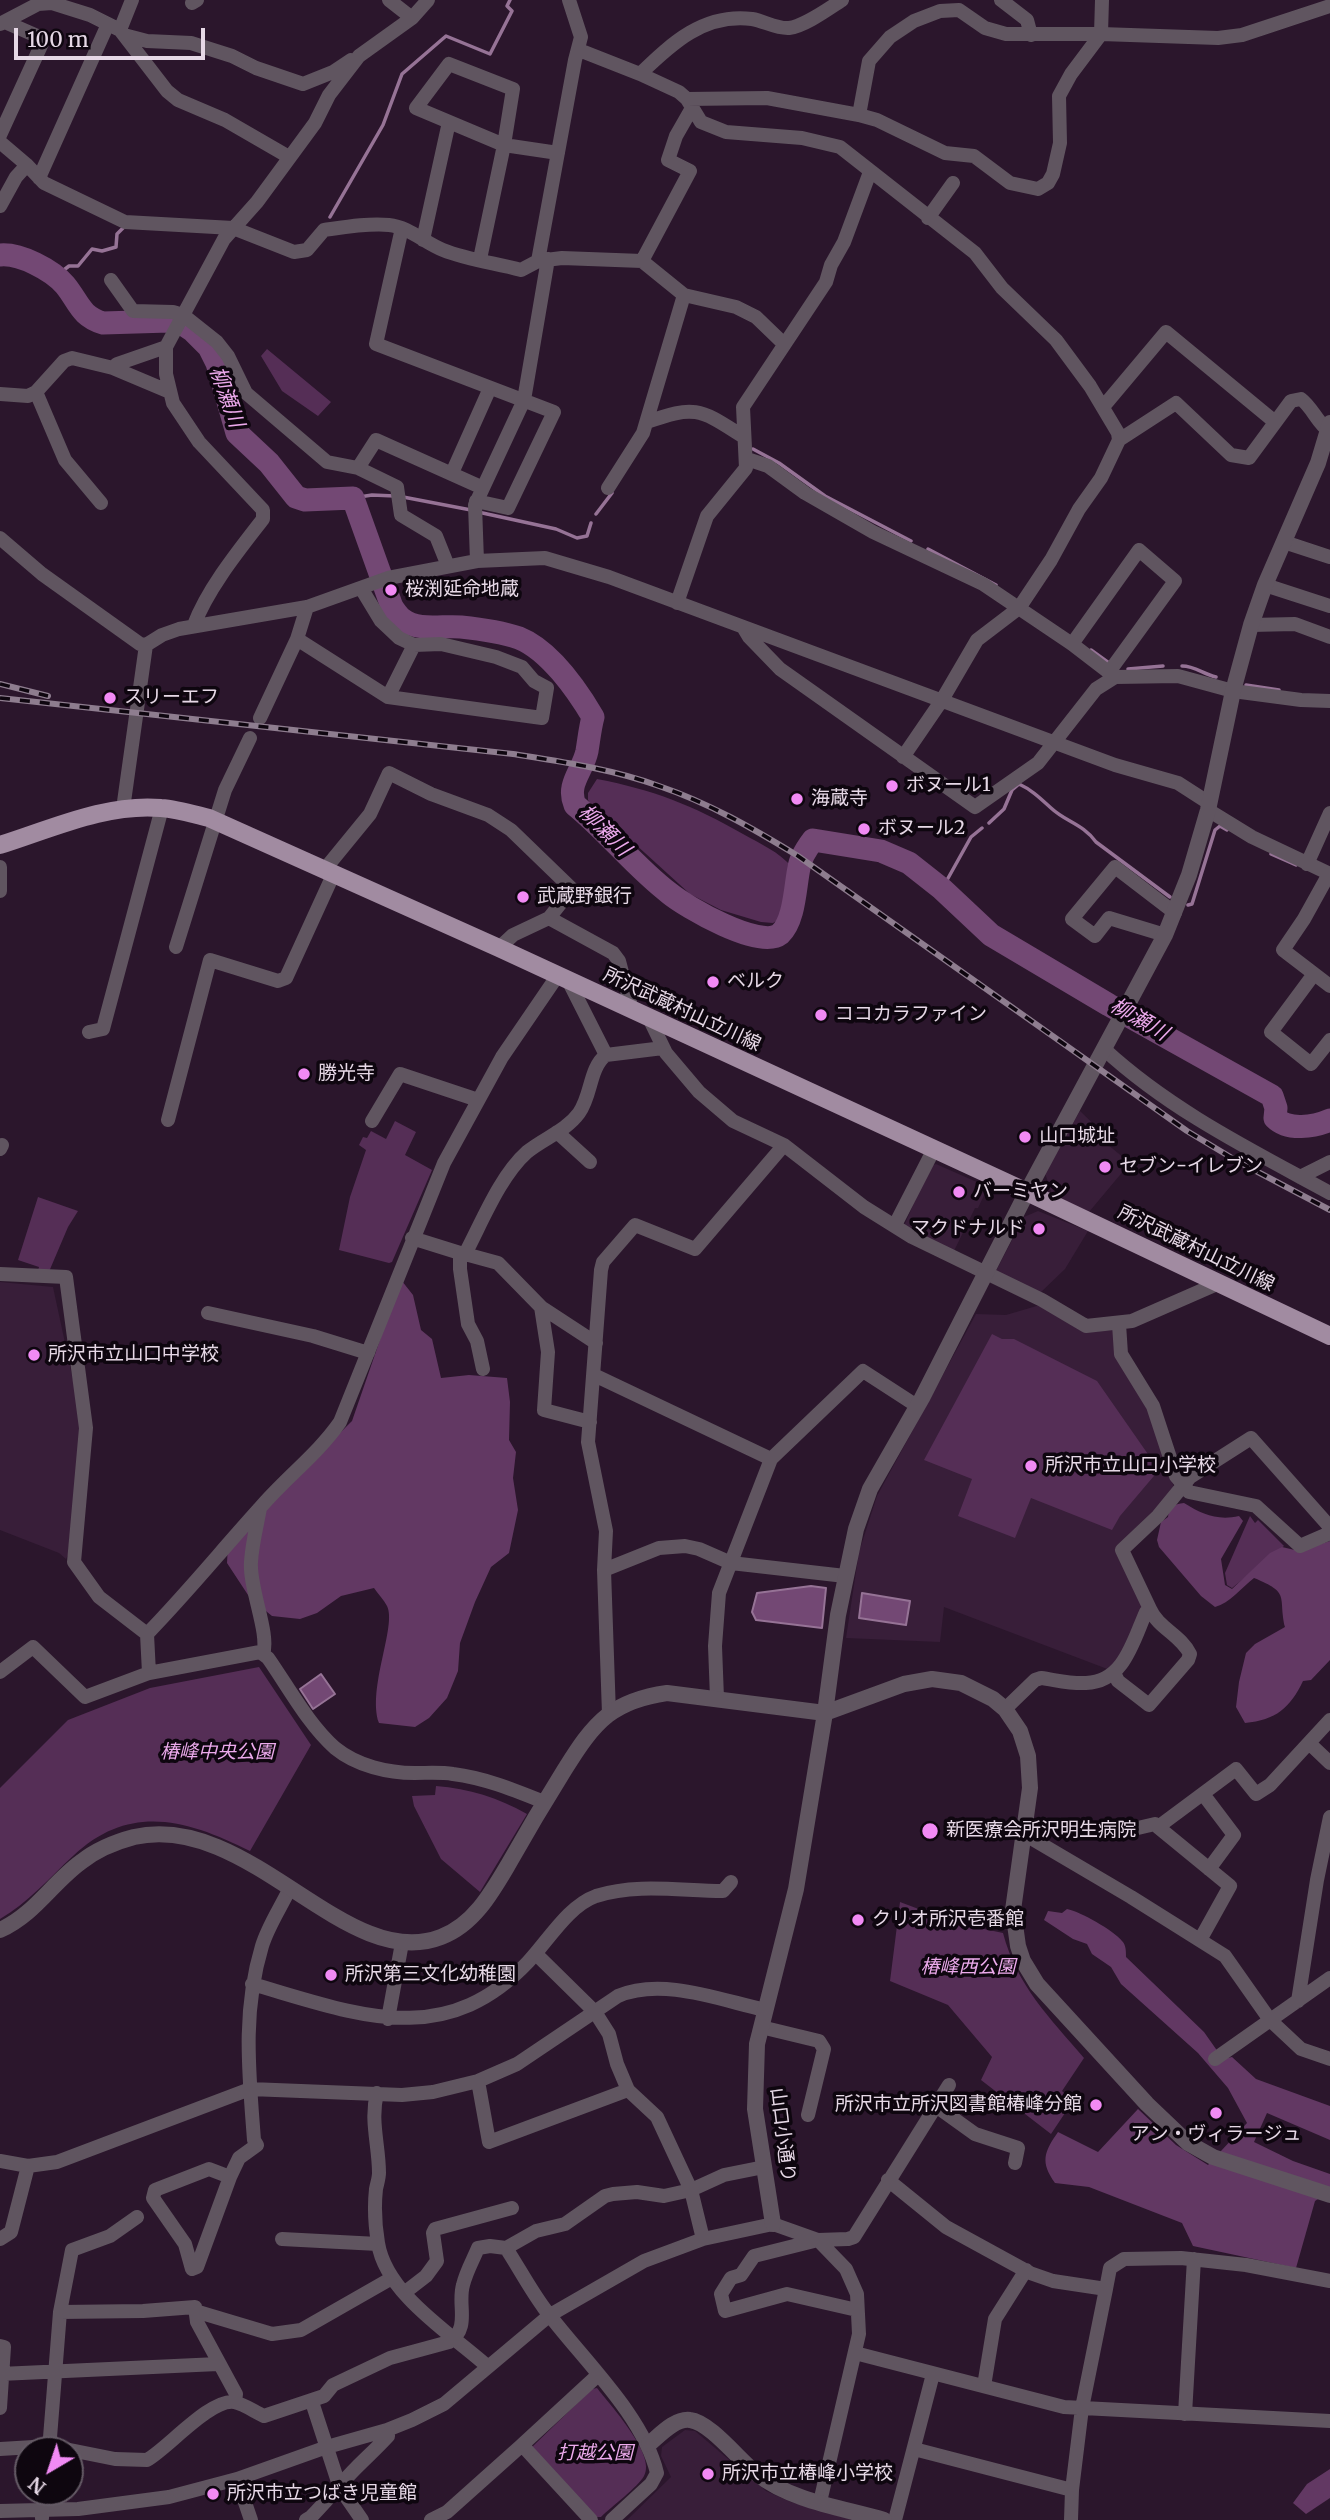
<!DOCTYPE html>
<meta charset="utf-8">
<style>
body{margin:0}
#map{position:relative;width:1330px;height:2520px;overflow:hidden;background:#2b162c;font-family:Merriweather,serif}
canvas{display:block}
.north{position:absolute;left:14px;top:2436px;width:70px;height:70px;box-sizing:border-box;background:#0e060f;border:2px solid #645a65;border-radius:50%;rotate:219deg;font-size:19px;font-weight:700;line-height:28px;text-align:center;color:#e6d8e6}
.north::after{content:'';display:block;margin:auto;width:24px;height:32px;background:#f18af4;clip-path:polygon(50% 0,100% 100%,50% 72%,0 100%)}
.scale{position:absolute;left:14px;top:28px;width:191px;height:32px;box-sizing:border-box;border:4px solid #e6d8e6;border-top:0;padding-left:9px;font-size:21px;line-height:24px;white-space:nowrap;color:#e6d8e6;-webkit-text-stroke:5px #0e060f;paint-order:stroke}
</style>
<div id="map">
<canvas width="1330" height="2520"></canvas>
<div class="north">N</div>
<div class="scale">100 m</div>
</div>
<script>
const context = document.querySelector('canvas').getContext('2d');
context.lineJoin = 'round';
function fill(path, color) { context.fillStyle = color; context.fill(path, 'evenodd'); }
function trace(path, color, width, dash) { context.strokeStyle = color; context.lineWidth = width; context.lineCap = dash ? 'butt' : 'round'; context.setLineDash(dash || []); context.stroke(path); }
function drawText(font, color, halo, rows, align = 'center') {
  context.font = font + ' Merriweather,"Noto Sans JP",serif'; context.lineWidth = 7; context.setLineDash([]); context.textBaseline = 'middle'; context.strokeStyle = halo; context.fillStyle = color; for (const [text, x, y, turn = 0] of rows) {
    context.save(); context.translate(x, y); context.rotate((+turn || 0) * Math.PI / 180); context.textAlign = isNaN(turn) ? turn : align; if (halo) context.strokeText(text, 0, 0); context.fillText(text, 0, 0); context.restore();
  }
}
const built = new Path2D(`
 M1080,1111L1110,1140L1107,1144L1130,1163L1089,1212L1052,1194L1045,1173Z
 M936,1164L988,1187L978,1208H975L953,1253L904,1226L930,1166Z
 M1038,1211L1088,1231L1065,1269L1039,1294L996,1271L1024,1217Z
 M0,1282L53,1287L82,1422L68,1555L66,1559L59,1553L0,1530Z
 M1040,1305L1083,1332L1115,1330L1163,1443L1174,1489L1154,1513L1116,1549L1142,1607L1118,1662L1110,1670L944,1607L940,1642L846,1638L859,1552L877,1496L976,1314L1006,1315Z
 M685,2430L695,2431L766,2491L791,2502L853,2520H627L671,2477L661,2456L662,2447Z`);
const green = new Path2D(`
 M267,349L331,402L318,416L282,391L261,356Z
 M597,779C654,790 692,805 743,834C761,844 779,852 792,867L782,917L773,923L761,922L721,910L690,894L634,843L595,813L588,800V793Z
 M395,1121L416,1132L405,1155L432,1170L392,1262L389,1263L339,1250L350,1197L366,1150L359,1145L363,1137L367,1138L371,1131L386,1139Z
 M38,1197L78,1211L68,1227L48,1274H37L39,1267L18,1260Z
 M992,1334L1002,1339H1014L1097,1381L1159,1470L1120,1516L1112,1530L1031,1498L1015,1538L958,1516L972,1479L924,1460Z
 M1250,1516L1255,1523L1258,1520L1284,1546L1232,1588L1227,1585L1225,1573Z
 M259,1667L311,1745L250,1851C188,1820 130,1802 73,1856C49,1878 28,1903 0,1919V1788L68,1720L150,1688Z
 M436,1786C470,1789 497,1797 527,1814L480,1892L441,1859L414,1806L412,1796L435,1795Z
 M900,1902L956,1923L1003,1933C1017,1986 1050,2018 1084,2058L1062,2091L1073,2101L1051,2134L981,2080L992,2057L948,2005L890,1981Z
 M597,2388C609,2404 657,2455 644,2476C638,2487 611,2507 601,2517H595L532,2447L592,2389Z`);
const forest = new Path2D(`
 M398,1276L413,1295L421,1330L432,1339L441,1378L469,1375L507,1378L510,1402L509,1440L516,1452L513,1478L518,1510L509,1553L491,1567L475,1602L460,1643L458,1671L447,1698L429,1718L415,1727L379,1723C367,1688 397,1626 387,1606C384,1600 378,1594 374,1588L341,1596L317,1613L300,1619L272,1616L250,1598L227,1563L228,1544L352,1421L381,1337Z
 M1184,1503C1202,1514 1217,1521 1239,1516L1243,1521L1221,1559L1225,1585L1232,1589L1270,1553L1282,1547L1299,1551L1330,1541V1660L1311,1680L1303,1681C1290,1708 1276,1720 1245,1723L1236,1707L1239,1682L1246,1653L1255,1644L1285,1627C1278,1596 1291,1593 1254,1578C1241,1588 1230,1603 1215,1607L1201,1596L1159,1547L1157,1540L1161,1522L1168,1517C1169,1507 1174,1504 1184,1503Z
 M1067,1909C1081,1912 1113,1930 1122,1941C1126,1945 1126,1951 1126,1957L1204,2032L1223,2059L1232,2057L1256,2079L1330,2106V2140L1267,2113L1254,2142L1293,2161L1330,2174V2191L1315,2201L1296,2268L1193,2246L1182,2223L1089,2187L1055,2183C1040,2162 1044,2152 1058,2132L1098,2152L1138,2109L1176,2145L1208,2165L1247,2123L1228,2088L1198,2053L1121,1984L1111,1967L1092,1954L1087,1944L1073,1939L1044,1920L1048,1911L1062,1913Z
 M1330,2469V2498L1306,2514L1293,2503L1307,2484Z`);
const water = new Path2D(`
 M811,1586L826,1588L822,1628L756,1620L752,1612L757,1593Z
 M862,1593L910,1601L906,1625L859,1618Z
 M321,1674L335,1694L313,1709L300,1689Z`);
const stream = new Path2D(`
 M330,217L383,125L402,74L446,36L490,54L512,11L507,6L510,0
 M56,276L69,266H78L92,249L102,251L116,247L117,234L125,226
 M753,449L779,463L825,496L911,541
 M403,497L471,510
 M353,498L372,495L395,496
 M478,512L556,529L577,538L587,536L591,523
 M596,514L612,493
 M928,549L996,585
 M1091,650L1109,663
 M1182,666C1195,666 1203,674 1216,677
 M1128,669L1163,666
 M1246,685L1279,690
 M989,823L1004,809L1012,790L1019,784C1032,790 1040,798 1051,808C1066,822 1083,824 1096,842L1170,897
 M1271,854L1296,865
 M942,889L971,837L982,828
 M1188,905L1192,904L1215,830L1220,826L1227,830`);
const river = new Path2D(`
 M0,255C20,253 52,270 65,285C79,302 80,316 103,323L169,321L184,325L193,331L209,347L217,363L237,433L269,463L296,497L305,500L353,498L392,607C395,611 398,616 402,619C418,632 443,625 461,627C480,629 501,632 519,638C549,650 577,690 593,717C590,728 589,739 587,751C583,771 566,784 575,805C608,832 635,867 669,893C686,907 760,950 780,934C795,920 795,886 799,868C800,858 807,848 813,840L881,851L909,863L942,889L991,935L1109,1005L1272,1096L1276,1108L1275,1118C1288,1131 1314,1127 1330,1120`);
const minor = new Path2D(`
 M389,0L412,18
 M1001,0L1027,20L1031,35
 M192,3L197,0
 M0,24L38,4L52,3L90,15L120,30L167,91L178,100L225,120L289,157
 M120,30L132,0
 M124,35L147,41L191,43L232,56L256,68L303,84L333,72L351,60
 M579,50L640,74L679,92L687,99L701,122L726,132L802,138L840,147L975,253L1002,288L1056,340L1090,386L1118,433L1119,440L1101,478L1079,509L1051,560L1019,608L977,640L942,700L903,757
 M640,74C672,43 704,13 752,19C764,21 777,29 789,28C805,26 828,9 842,0
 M687,99L767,98L859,115L877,120L945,153L974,156L1010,183L1038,189L1048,183L1053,174L1060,143L1059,96L1071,74L1101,34L1102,0
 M859,115L869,61L890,37L914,21L940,11L959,10L985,28L1006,34H1101L1218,38L1242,35L1330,6
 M0,135L44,39L5,22
 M0,142L27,165
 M39,178L108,24
 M0,206L16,177L27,165L44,183L125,222L233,228L294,252L307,250L324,230C345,227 368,223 389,225C409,227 425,243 443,250C468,260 495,263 521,270L538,261L562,258L642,261L684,295L643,433L608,488
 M928,218L953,183
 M402,228L376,344L554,412L508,508L476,501
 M423,240L449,122
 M480,259L504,145L513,89L449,64L416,108L504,145L558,153
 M538,261L575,60L581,37L569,0
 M642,261L690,171L668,160L676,136L692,108
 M111,280L133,311L173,312L183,315L217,342L228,356L246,393L327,462L358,468L397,487L401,515L436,536L448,566
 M684,295L736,307L756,317L784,344
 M113,368L170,392
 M36,392L65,460L101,503
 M0,394L28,396L36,392L64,361L72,358L113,368L117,364L166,347
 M1103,407L1166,332L1275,422
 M647,422C697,404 701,410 744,437
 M1119,440L1176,403L1231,455L1249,458L1291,401L1301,399C1313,408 1317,423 1330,432
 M747,459L768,466L805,493L873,532L983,584L1072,644L1115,677L1178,676L1233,691L1301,700L1330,701
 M358,468L376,440L483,488
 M452,473L490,388
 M0,538L42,574L140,644L146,645
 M1284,542L1330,557
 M477,561L475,505L524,400L548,259
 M1265,585L1330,606
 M677,603L707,516L746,468L743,407L826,282L831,265L844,242L870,172
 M194,625C208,588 239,550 263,519V510L199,442L173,403L166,374V347L224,239L257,202L315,123L329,95L359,56L412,18L428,0
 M1251,625L1295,624L1330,637
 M743,627L749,637L780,669L975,807L1038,763L1096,689L1115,677
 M297,639L388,697L542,718L547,688L534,681L522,667L496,657L441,644L414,645L399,638L381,621L361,588
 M1072,644L1139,550L1175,581L1109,672
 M388,697L414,645
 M260,718L297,639L307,607
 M123,809L146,645L162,635L179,629L307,607L388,578L477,561L545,558L609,577L1115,765L1178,783L1209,803
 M1208,810L1252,837L1330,874
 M1307,864L1330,813
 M0,867V891
 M325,869L370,814L389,773L431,794L488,815L511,830L572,889L549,918L513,935L499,948
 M1329,874L1304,919L1283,950L1330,986
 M549,918L613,953L619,961L632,1010
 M1165,935L1109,918L1095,936L1072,919L1115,867L1175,913
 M176,947L225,790L250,738
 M1314,974L1271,1032L1311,1064L1330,1040
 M568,980L606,1055
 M649,1018L666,1053L699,1092L733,1121L784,1145L864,1207L912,1237L1042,1300L1086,1326L1132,1321L1219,1283
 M89,1032L103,1029L162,808
 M1104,1049C1170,1110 1251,1150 1330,1193
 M168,1120L210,960L278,981L286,978L334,873
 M372,1121L400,1074L478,1100
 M557,1132L590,1162
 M0,1149L2,1145
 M1300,1177L1330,1162
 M895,1225L934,1149
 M412,1238L460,1253
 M465,1254L498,1263L541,1307L548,1352L544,1410L590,1422
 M0,1274L66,1277L86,1428L74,1562L99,1597L147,1634
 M541,1307L596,1343
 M208,1313L313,1336L368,1353
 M1119,1324L1121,1354L1153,1406L1176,1476L1189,1492L1256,1506L1300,1546L1330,1533
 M483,1369L477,1341L468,1324L460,1269V1253L465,1254C482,1222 500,1176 527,1152C544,1138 566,1131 579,1113C592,1095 589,1068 606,1055L663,1048
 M594,1375L771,1459
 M260,1508C257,1525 252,1544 251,1562C249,1588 270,1634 263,1654
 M604,1570L606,1531L588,1442L601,1270L603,1262L635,1225L695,1249L784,1145
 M0,1672L33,1647L85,1697L149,1673L260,1652L268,1658C289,1688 308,1724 335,1748C357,1766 388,1773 415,1773C428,1773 441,1772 453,1774C485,1778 514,1790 544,1802
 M149,1673L147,1634C186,1594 221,1551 259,1509C285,1478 317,1455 340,1422L444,1163L502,1057L558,975
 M1114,1673L1118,1681L1149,1705L1188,1660L1190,1654C1181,1635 1158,1628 1150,1609
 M717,1698L715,1646L719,1593L771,1459L863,1371L917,1406
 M1005,1709L1035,1680L1041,1678C1056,1680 1071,1684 1086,1683C1124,1682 1133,1641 1146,1612L1150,1609L1122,1550L1158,1516L1190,1477L1251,1438L1330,1527
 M609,1714L604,1570L659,1548L685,1546L699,1549L731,1563L845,1576
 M1309,1743L1330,1763
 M1203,1794L1234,1835L1209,1869
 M1125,1831L1155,1824L1158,1827
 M1024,1834L1131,1897L1225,1956L1270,2020L1301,2049L1330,2059
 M1200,1940L1230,1886L1158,1827L1236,1769L1256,1794L1270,1785L1330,1720
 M536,1954L595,2012L609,2034L617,2064L628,2090L657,2117L691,2190L703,2239
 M252,1984C354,2013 443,2052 528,1962C548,1941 568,1906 596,1896C637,1883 681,1891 723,1891L731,1882
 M1298,2001L1317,1880L1330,1817
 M388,2019L402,1943
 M761,2027L819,2041L824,2049L808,2115
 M1215,2059L1330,1978
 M478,2081L489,2142L628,2090
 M377,2093C370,2121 379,2145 379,2173C379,2178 377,2184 376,2189C374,2207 375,2225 378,2243C386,2294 450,2333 487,2366
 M936,2106L975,2134L1018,2148L1015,2163
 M0,2161L28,2166L57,2162L250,2089L402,2095L433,2092L478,2081L517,2064L618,1996C662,1977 720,2000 765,2010
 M230,2177L197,2267L192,2269L185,2244L153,2198L155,2190L209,2169L230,2177L239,2158L257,2145L254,2140C249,2073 242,2012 262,1946C268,1926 281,1907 290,1888
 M888,2180L946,2227L1030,2273L1053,2281L1106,2289L1110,2268L1124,2259L1181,2258L1246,2265L1330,2281
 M0,2239L11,2232L28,2166
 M282,2239L378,2244
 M506,2248C519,2268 530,2289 544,2308C580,2357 643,2414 657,2473L651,2484L612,2520
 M404,2293L426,2276L437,2261L433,2233L435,2229L512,2208
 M857,2310L787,2294L725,2311L721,2294L731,2278L741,2275L754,2256L818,2240L848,2239L854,2237L949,2085
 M195,2311L272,2334L301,2330L392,2278
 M60,2312L143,2311L195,2307L197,2322L236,2394L235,2402
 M0,2346L4,2347L0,2408
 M855,2353L1064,2407L1330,2421
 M0,2374L218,2364
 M984,2386L995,2319L1026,2270
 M312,2402L340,2488L362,2520
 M1185,2414L1194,2259
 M0,2449L50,2446L115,2459L147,2460C168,2448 210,2399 234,2402C244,2404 255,2412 264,2416L324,2396L333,2385L390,2358L449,2342C471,2328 457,2305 463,2285C466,2272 473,2260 478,2248L490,2246L506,2248L536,2231L565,2224L605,2196L613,2194L637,2192L664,2196L691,2190L724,2175L764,2167
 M914,2449L1072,2490L1071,2520
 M49,2450L60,2312L72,2250L110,2236L137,2217
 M237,2479L251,2520
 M1072,2490L1082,2408L1106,2289
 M0,2511L78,2509L169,2497L237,2479L327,2447L387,2430L412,2420L444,2404L550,2315L644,2261L703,2239L773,2224L818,2240L846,2269L857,2294L859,2334L820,2502
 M42,2518L44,2492
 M306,2520L311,2517C327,2501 341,2483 356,2468C367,2457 378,2447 388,2436L387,2430
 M431,2520L447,2512L522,2445
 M591,2520L522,2445L598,2375
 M895,2520L933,2374`);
const tertiary = new Path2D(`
 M0,1930C34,1915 52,1883 81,1862C96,1850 115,1842 134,1837C249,1811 346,1974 441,1937C473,1925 491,1894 508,1865C526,1833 545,1801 565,1769C577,1750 590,1729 608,1715C625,1702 646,1696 667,1693L825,1713L904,1684L932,1679L961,1683L993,1699L1005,1709L1020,1731L1028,1756L1030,1788L1013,1910L1018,1946L1023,1961L1037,1984L1147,2104L1188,2143L1213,2157L1330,2195
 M773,2224L755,2109L757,2044L796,1889L825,1713L838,1615L856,1529L870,1489L922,1398L1027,1192L1165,935L1189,875L1208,810L1233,691L1251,625L1265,585L1318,463L1330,423
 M649,2444C660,2435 675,2418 690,2420C710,2422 740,2461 757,2474C791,2501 843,2508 884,2520`);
const primary = new Path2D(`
 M0,845C51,829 107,803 161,808C177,809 193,814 209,818L499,948L1027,1192L1330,1336`);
const rail = new Path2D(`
 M0,684L48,696
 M0,698L513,754C563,762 612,769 659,786C709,803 754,829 798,856L1187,1131L1237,1161L1330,1210`);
const markers = [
 [391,590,7,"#f18af4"],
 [110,698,7,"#f18af4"],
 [892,786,7,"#f18af4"],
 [797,799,7,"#f18af4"],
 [864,829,7,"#f18af4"],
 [523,897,7,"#f18af4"],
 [713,982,7,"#f18af4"],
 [821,1015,7,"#f18af4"],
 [304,1074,7,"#f18af4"],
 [1025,1137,7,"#f18af4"],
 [1105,1167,7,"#f18af4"],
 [959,1192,7,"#f18af4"],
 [1039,1229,7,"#f18af4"],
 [34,1355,7,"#f18af4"],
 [1031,1466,7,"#f18af4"],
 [930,1831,9,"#f18af4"],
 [858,1920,7,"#f18af4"],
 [331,1975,7,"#f18af4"],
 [1096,2105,7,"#f18af4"],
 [1216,2113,7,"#f18af4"],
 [708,2474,7,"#f18af4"],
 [213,2494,7,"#f18af4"]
];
const poiNames = [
 ["桜渕延命地蔵",405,590],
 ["スリーエフ",124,698],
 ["ボヌール1",906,786],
 ["海蔵寺",811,799],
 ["ボヌール2",878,829],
 ["武蔵野銀行",537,897],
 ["ベルク",727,982],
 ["ココカラファイン",835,1015],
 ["勝光寺",318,1074],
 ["山口城址",1039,1137],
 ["セブン-イレブン",1119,1167],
 ["バーミヤン",973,1192],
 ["マクドナルド",1025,1229,"right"],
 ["所沢市立山口中学校",48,1355],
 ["所沢市立山口小学校",1045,1466],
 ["新医療会所沢明生病院",946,1831],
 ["クリオ所沢壱番館",872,1920],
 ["所沢第三文化幼稚園",345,1975],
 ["所沢市立所沢図書館椿峰分館",1082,2105,"right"],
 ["アン・ヴィラージュ",1216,2135,"center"],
 ["所沢市立椿峰小学校",722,2474],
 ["所沢市立つばき児童館",227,2494]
];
const streetNames = [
 ["所沢武蔵村山立川線",682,1010,25],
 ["所沢武蔵村山立川線",1196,1249,26],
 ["山口小通り",782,2135,83]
];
const parkNames = [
 ["椿峰中央公園",217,1753],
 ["椿峰西公園",968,1968],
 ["打越公園",595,2454]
];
const waterNames = [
 ["柳瀬川",226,397,70],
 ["柳瀬川",604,831,45],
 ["柳瀬川",1139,1020,30]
];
fill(built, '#381e39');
fill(green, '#552e56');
fill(forest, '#623863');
fill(water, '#734874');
trace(water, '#967396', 2);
trace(stream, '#967396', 3.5);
trace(river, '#734874', 23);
trace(minor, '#605560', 14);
trace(tertiary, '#605560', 16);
trace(primary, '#a18ba1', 18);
trace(rail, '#8e7d8f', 6);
trace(rail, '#0e060f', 3.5, [10]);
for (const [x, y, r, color] of markers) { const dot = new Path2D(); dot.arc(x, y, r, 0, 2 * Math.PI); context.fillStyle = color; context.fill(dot); trace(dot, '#0e060f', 2.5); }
drawText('19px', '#e6d8e6', '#0e060f', poiNames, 'left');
drawText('19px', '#e6d8e6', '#0e060f', streetNames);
drawText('italic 19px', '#ecaaec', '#0e060f', parkNames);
drawText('italic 21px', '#eca9ec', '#0e060f', waterNames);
</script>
